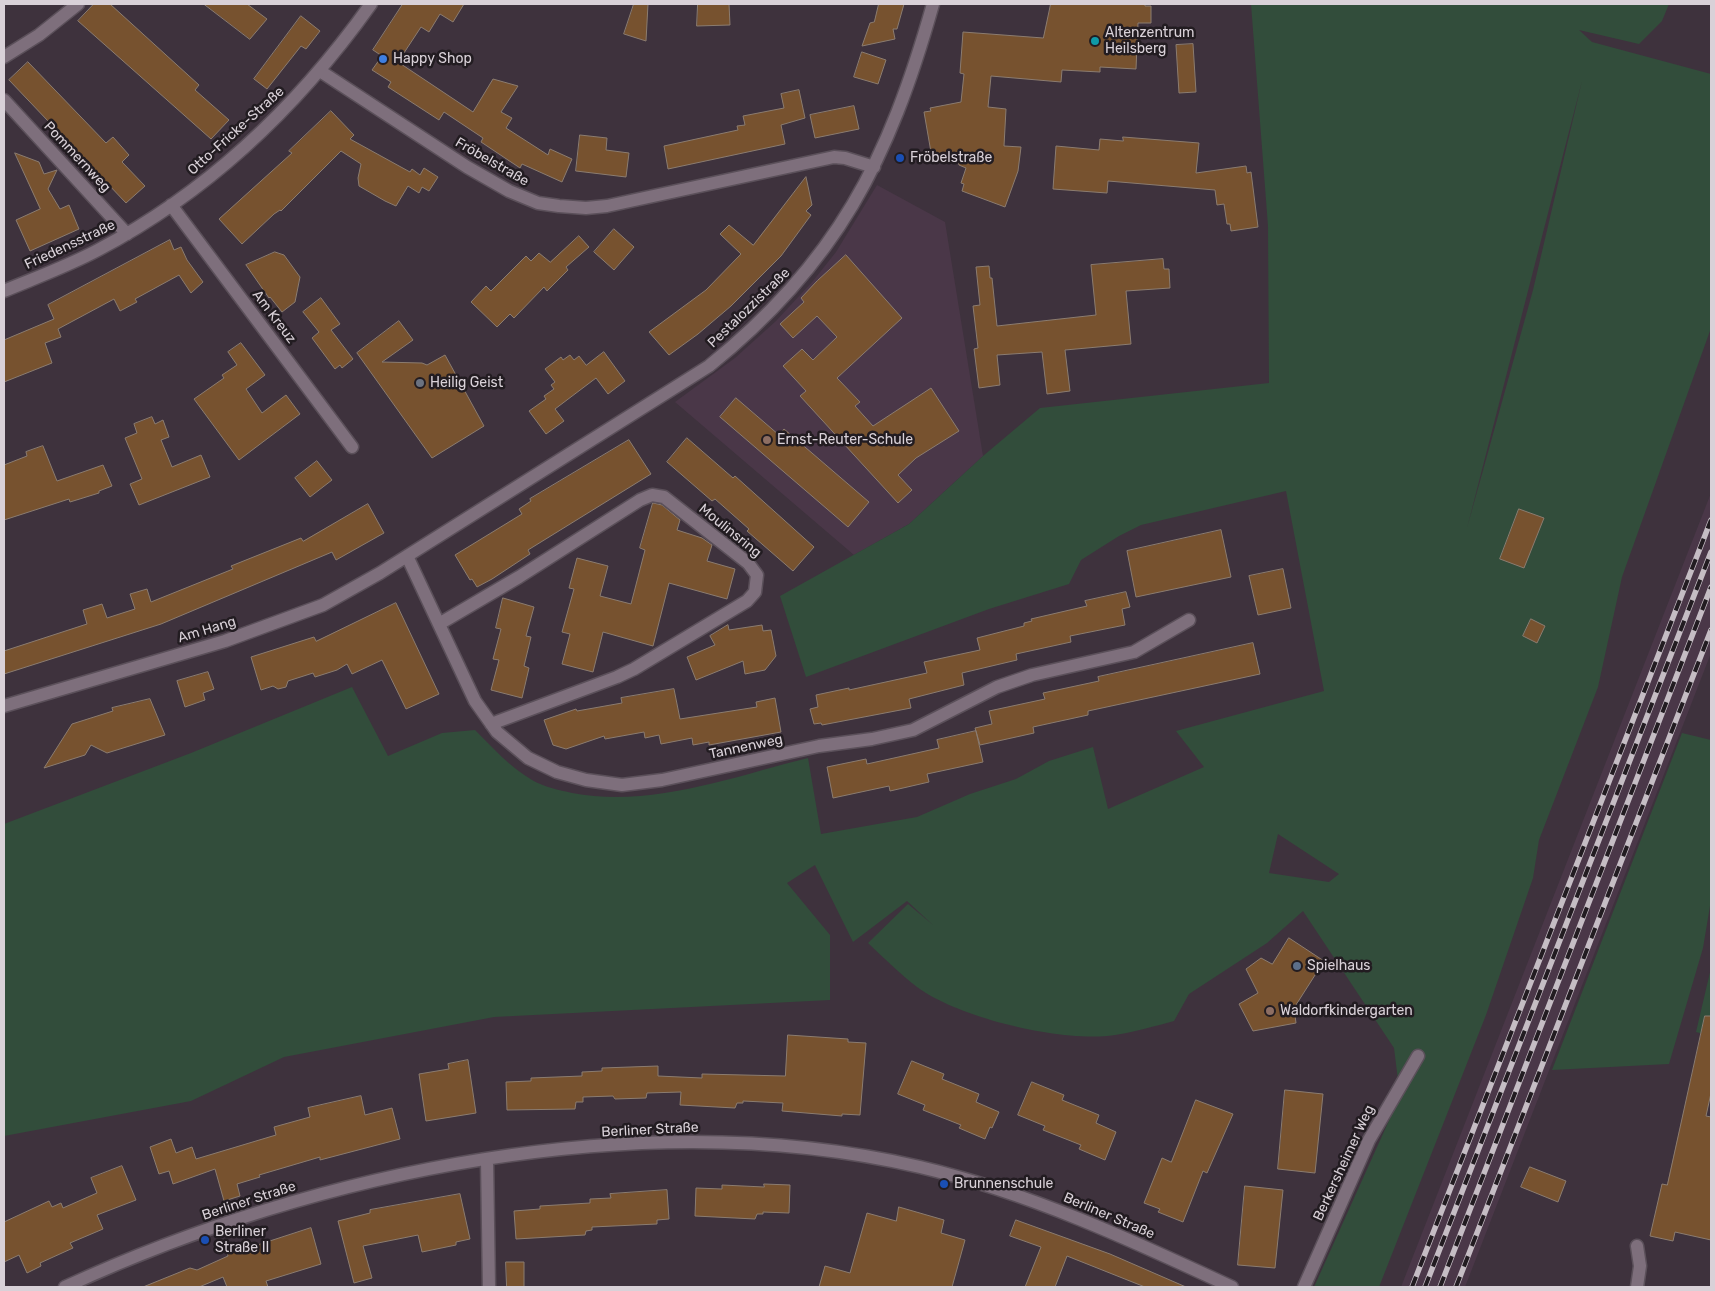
<!DOCTYPE html>
<meta charset="utf-8">
<style>
body{margin:0}
#map{position:relative;width:1715px;height:1291px;overflow:hidden;background:#3e323d;font-family:Rubik,sans-serif}
canvas{display:block}
.frame{position:absolute;inset:0;border:5px solid #d9d1d8;pointer-events:none}
</style>
<div id="map">
<canvas width="1715" height="1291"></canvas>
<div class="frame"></div>
</div>
<script>
const context = document.querySelector('canvas').getContext('2d');
context.lineJoin = 'round';
function fill(path, color) { context.fillStyle = color; context.fill(path, 'evenodd'); }
function trace(path, color, width, dash) { context.strokeStyle = color; context.lineWidth = width; context.lineCap = dash ? 'butt' : 'round'; context.setLineDash(dash || []); context.stroke(path); }
function drawText(font, color, halo, rows, align = 'center') {
  context.font = font + ' Rubik,sans-serif'; context.lineWidth = 5; context.setLineDash([]); context.textBaseline = 'middle'; context.strokeStyle = halo; context.fillStyle = color; for (const [text, x, y, turn = 0] of rows) {
    context.save(); context.translate(x, y); context.rotate((+turn || 0) * Math.PI / 180); context.textAlign = isNaN(turn) ? turn : align; if (halo) context.strokeText(text, 0, 0); context.fillText(text, 0, 0); context.restore();
  }
}
const built = new Path2D(`
 M877,185L945,222L983,456L909,524L854,555L675,402L735,358L776,321L813,281L836,252Z
 M1711,493V653L1465,1287H1401Z`);
const green = new Path2D(`
 M1251,4H1669L1662,21L1639,44L1579,30L1592,42L1711,74V328L1622,577L1598,687L1539,840L1533,878L1486,1015L1379,1287H1314L1400,1096L1394,1048L1303,911L1267,943L1189,994L1174,1021C1155,1026 1135,1032 1115,1035C1062,1043 959,1018 917,987C900,974 884,958 868,943L908,904L933,925L907,901L853,942L815,865L787,883L830,935V1000L494,1017L284,1057L191,1101L4,1136V824L191,753L352,687L388,756L442,733L475,730C493,748 510,767 532,780C544,787 559,790 572,793C651,808 732,777 808,758L821,834L917,817L970,794L1016,779L1049,761L1093,747L1108,809L1204,767L1176,731L1324,691L1286,491L1141,525L1119,536L1081,560L1069,584L989,609L806,677L780,596L909,524L983,456L1040,408L1269,383L1268,226ZM1582,81L1533,290L1467,528ZM1278,834L1339,874L1329,882L1269,873Z
 M1682,733L1711,740V900L1703,948L1669,1064L1552,1070Z
 M1711,968V1036L1696,1032Z`);
const building = new Path2D(`
 M94,4H110L199,85L195,90L229,120L211,139L78,21Z
 M204,4H247L267,19L250,39Z
 M403,4H464L453,22L440,14L429,32L421,27L398,62L473,112L493,79L518,86L501,112L512,118L506,128L548,155L550,149L572,159L562,182L522,164L520,168L481,142L483,138L444,112L439,120L388,87L391,82L372,70L382,56L373,50Z
 M634,4H648L646,41L624,34Z
 M698,4H729L730,25L697,26Z
 M879,4H904L897,29H893L895,39L862,46L870,23L874,22Z
 M1051,4H1145V6H1151V23H1138L1136,69L1100,67V72L1062,70L1061,82L991,76L988,107L1006,109L1004,146L1021,147L1018,171L1005,207L962,191L964,184L961,183L966,168L959,165L957,156L940,160V157L932,158L924,112L931,111L930,108L961,102L964,74L960,73L963,32L1043,38Z
 M301,16L320,31L306,49L301,46L267,89L254,79Z
 M1193,44L1196,92L1179,93L1176,45Z
 M862,52L886,60L878,84L854,77Z
 M28,62L106,143L113,137L129,155L122,162L145,186L126,203L9,80Z
 M799,90L805,118L781,125L785,144L668,169L664,146L738,130L737,126L745,125L743,116L784,108L781,94Z
 M854,106L859,129L815,138L810,115Z
 M331,111L354,135L350,139L410,172L412,169L420,175L424,168L438,177L429,191L422,187L419,193L408,186L396,206L385,201L359,186L358,178L361,164L341,151L281,211L280,210L274,214L242,244L219,219L292,153L289,151Z
 M580,135L607,138L606,150L629,153L626,177L576,171Z
 M1123,137L1199,143L1196,173L1246,166L1247,173L1251,172L1258,227L1231,231L1230,224H1227L1224,204L1217,205L1215,190L1108,181L1107,193L1053,189L1056,146L1099,150L1100,139L1123,141Z
 M15,153L39,162L44,174L57,170L48,189L60,209L69,205L79,229L30,251L16,220L40,209Z
 M806,177L812,205L806,211L811,215L781,256L731,306L698,334L669,355L649,332L706,290L741,254L720,234L729,225L753,245Z
 M614,229L634,247L614,270L594,252Z
 M579,236L589,247L566,267L568,270L547,291L544,287L514,318L510,314L497,327L471,302L486,286L491,291L526,256L531,261L539,253L550,262Z
 M170,240L174,250L181,247L187,260L203,282L191,293L179,275L135,299L137,302L120,311L114,299L58,329L61,337L45,343L52,363L4,382V340L54,319L48,305Z
 M275,252L284,255L300,277L295,302L282,312L270,297L269,298L246,265Z
 M846,255L902,318L837,378L860,402L855,406L873,426L931,388L959,431L916,458L898,475L912,490L898,503L800,396L806,391L783,366L802,349L813,360L837,337L817,316L793,338L780,324L804,302L801,298L817,281Z
 M1163,259L1164,269H1169L1170,288L1126,291L1131,344L1065,350L1070,391L1047,394L1042,352L997,355L1000,385L979,388L974,349L978,348L973,306L980,305L976,267L989,266L990,278H992L997,326L1096,315L1091,265Z
 M321,298L340,324L331,330L353,359L342,368L340,365L335,369L312,338L319,332L303,312Z
 M399,321L413,340L382,362L422,363L427,365L445,355L484,426L432,458L357,353Z
 M241,343L265,375L246,389L262,413L286,395L300,414L239,460L194,399L224,378L222,375L237,365L228,352Z
 M604,352L625,381L608,394L596,378L555,409L564,421L546,434L529,411L546,399L544,396L554,389L551,385L555,382L545,369L561,357L563,360L570,355L574,360L579,356L586,365Z
 M736,398L779,435L784,429L869,502L848,527L720,417Z
 M152,417L155,424L163,420L169,437L161,440L172,467L201,455L210,477L139,505L130,484L142,479L125,438L137,433L134,424Z
 M687,438L733,478L735,476L814,547L793,571L747,531L749,529L715,499L712,501L667,462Z
 M629,440L651,474L528,550L530,554L492,579L477,587L472,579L470,580L455,555L522,514L519,509L531,501L530,499Z
 M43,446L57,481L103,465L112,486L99,491V493L70,502L69,499L4,520V465L27,456L26,452Z
 M317,461L332,480L310,497L295,478Z
 M653,503L662,505L680,520L677,530L702,538L712,545L707,561L735,569L727,599L669,583L653,646L603,632L593,672L562,664L570,634L562,632L574,589L569,588L577,558L608,566L600,596L631,604L645,550L640,548Z
 M368,504L384,533L336,560L332,552L161,624L4,674V651L87,624L83,610L102,604L107,618L135,609L130,594L147,589L151,602L233,569L231,566L301,538L303,541Z
 M1519,509L1544,518L1524,568L1500,559Z
 M1221,530L1231,577L1136,597L1127,551Z
 M1283,569L1291,608L1258,615L1249,576Z
 M1126,592L1130,607L1122,609L1125,625L1070,636L1071,642L1016,654L1017,660L962,673L964,685L909,699L911,708L822,725L821,723L814,724L810,709L818,707L816,695L849,688V690L927,673L924,662L980,650L977,638L1024,626V623L1032,621L1031,619L1087,606L1085,601Z
 M503,598L534,607L526,636L531,637L524,666L529,668L522,698L491,690L499,660L493,659L501,629L496,628Z
 M396,603L439,694L406,709L382,660L352,674L347,664L337,670L315,677L313,673L288,681L286,687L278,689L273,686L261,690L251,657L314,637L316,641Z
 M1531,619L1545,626L1537,643L1523,636Z
 M728,625L729,630L762,625L763,631L771,630L776,656L765,670L745,674L743,661L696,680L687,657L715,645L710,636Z
 M1253,643L1260,674L1088,711V715L1033,727L1034,733L980,745L975,728L992,724L989,711L1045,699L1043,693L1099,681L1098,677Z
 M208,672L214,689L203,693L205,700L185,707L177,681Z
 M674,689L680,719L757,707L756,702L775,698L781,732L709,745V742L693,745L692,738L661,744L659,735L645,738L644,732L605,739L604,736L566,749L553,745L544,720L576,709L577,711L622,703L621,698Z
 M150,699L165,735L107,753L91,745L85,755L44,768L72,724L113,711L112,708Z
 M976,731L983,762L927,774L929,782L890,791L889,786L833,798L827,767L866,759L867,764L939,748L937,740Z
 M1289,938L1324,961L1294,1008L1296,1023L1253,1031L1239,1004L1258,993L1246,969L1261,958L1272,964Z
 M1705,1016H1711V1093L1706,1116L1711,1117V1240L1675,1232L1673,1241L1650,1236L1662,1184L1667,1185Z
 M788,1035L848,1039V1042L866,1043L860,1115L842,1114V1116L782,1111L783,1103L743,1101V1103H737L735,1108L680,1105L681,1092L647,1093L646,1098L615,1099L613,1096L583,1097V1102H576L575,1109L507,1110L506,1082L531,1081V1078L582,1076V1072L602,1071V1068L658,1066V1076L702,1078V1074L785,1076Z
 M468,1060L476,1113L426,1121L419,1074L449,1069L448,1064Z
 M912,1061L944,1074L942,1079L979,1094L976,1102L999,1112L992,1128L990,1127L985,1139L959,1128L961,1125L923,1110L925,1105L898,1094Z
 M1032,1082L1064,1095L1062,1100L1099,1115L1096,1123L1116,1132L1105,1160L1079,1149L1081,1145L1043,1130L1045,1126L1018,1115Z
 M1285,1090L1323,1094L1315,1173L1278,1169Z
 M361,1096L365,1115L392,1108L400,1139L320,1160V1157L259,1175L260,1177L237,1184L240,1196L224,1201L215,1169L173,1184L169,1171L159,1174L150,1147L171,1139L176,1153L192,1147L196,1159L276,1135L274,1127L310,1117L308,1108Z
 M1196,1100L1233,1114L1207,1173L1203,1171L1183,1222L1158,1212L1160,1209L1144,1203L1162,1158L1171,1162Z
 M122,1166L136,1200L97,1215L103,1229L70,1243L73,1248L40,1263L41,1266L27,1273L19,1255L4,1262V1222L49,1201L52,1207L61,1203L63,1208L97,1193L91,1178Z
 M1530,1167L1566,1181L1558,1202L1521,1187Z
 M764,1184L790,1185L789,1213L763,1212V1214H757L755,1219L695,1216L696,1188L722,1189V1185L764,1187Z
 M1245,1186L1283,1190L1275,1268L1238,1265Z
 M667,1190L669,1219L657,1220V1224L592,1227V1230L586,1231L585,1235L516,1239L514,1211L540,1209V1206L590,1203V1199L611,1198L610,1194Z
 M460,1194L470,1239L456,1242V1245L422,1252L418,1235L363,1246L372,1278L354,1283L338,1221L370,1213V1210Z
 M899,1207L944,1220L941,1233L965,1240L952,1287H819L825,1266L850,1273L867,1213L896,1221Z
 M1016,1220L1110,1254L1186,1287H1145L1067,1256L1055,1287H1025L1041,1247L1010,1236Z
 M311,1228L321,1264L266,1281L268,1287H227L223,1277L199,1287H143L190,1268L197,1270L228,1256L227,1253L246,1245L247,1248Z
 M506,1262H524V1287H507Z`);
const minor = new Path2D(`
 M4,57L39,35L78,4
 M320,71L467,167L509,191L538,203L559,206L586,208L607,206L834,157L845,158L874,167
 M4,100L127,234
 M171,205L352,447
 M4,291C35,278 68,266 98,250C208,192 299,105 371,4
 M407,556L475,701L497,732L528,758L557,772L586,780L622,785L662,780L819,746L872,739L913,730L997,687L1032,675L1134,652L1189,620
 M439,624L519,577L640,500L652,495L664,497L748,563L757,575L755,592L747,601L634,669L617,677L491,724
 M4,706L225,641L323,605L380,573L709,366C837,263 889,160 933,4
 M487,1160L489,1287
 M1637,1246L1640,1266L1637,1287
 M65,1287C318,1170 645,1103 920,1167C1030,1193 1131,1240 1232,1287
 M1304,1287L1369,1140L1418,1056`);
const rail = new Path2D(`
 M1412,1287L1711,520
 M1425,1287L1711,552
 M1440,1287L1711,587
 M1456,1287L1711,630`);
const markers = [
 [1095,41,5,"#0f9aa8"],
 [383,59,5,"#3f7fe0"],
 [900,158,5,"#1a4fb4"],
 [420,383,5,"#6b7280"],
 [767,440,5,"#8d6e63"],
 [1297,966,5,"#5c6f8a"],
 [1270,1011,5,"#8d6e63"],
 [944,1184,5,"#1a4fb4"],
 [205,1240,5,"#1a4fb4"]
];
const poiNames = [
 ["Altenzentrum",1105,33],
 ["Heilsberg",1105,49],
 ["Happy Shop",393,59],
 ["Fröbelstraße",910,158],
 ["Heilig Geist",430,383],
 ["Ernst-Reuter-Schule",777,440],
 ["Spielhaus",1307,966],
 ["Waldorfkindergarten",1280,1011],
 ["Brunnenschule",954,1184],
 ["Berliner",215,1232],
 ["Straße II",215,1248]
];
const streetNames = [
 ["Otto-Fricke-Straße",236,131,-42],
 ["Pommernweg",77,157,47],
 ["Fröbelstraße",492,162,30],
 ["Friedensstraße",70,245,-25],
 ["Pestalozzistraße",749,308,-44],
 ["Am Kreuz",274,317,53],
 ["Moulinsring",730,531,39],
 ["Am Hang",207,630,-17],
 ["Tannenweg",746,747,-12],
 ["Berliner Straße",650,1130,-3],
 ["Berkersheimer Weg",1344,1163,-65],
 ["Berliner Straße",249,1201,-18],
 ["Berliner Straße",1109,1216,23]
];
fill(built, '#4a3748');
fill(green, '#324d3b');
fill(building, '#77522f');
trace(building, '#8b7c70', 1);
trace(minor, '#5b505a', 15);
trace(minor, '#7e6f7c', 12);
trace(rail, '#c5bdc4', 5.5);
trace(rail, '#221c21', 4, [11]);
for (const [x, y, r, color] of markers) { const dot = new Path2D(); dot.arc(x, y, r, 0, 2 * Math.PI); context.fillStyle = color; context.fill(dot); trace(dot, '#221c21', 2); }
drawText('14px', '#d9d1d8', '#221c21', poiNames, 'left');
drawText('14px', '#d9d1d8', '#221c21', streetNames);
</script>
